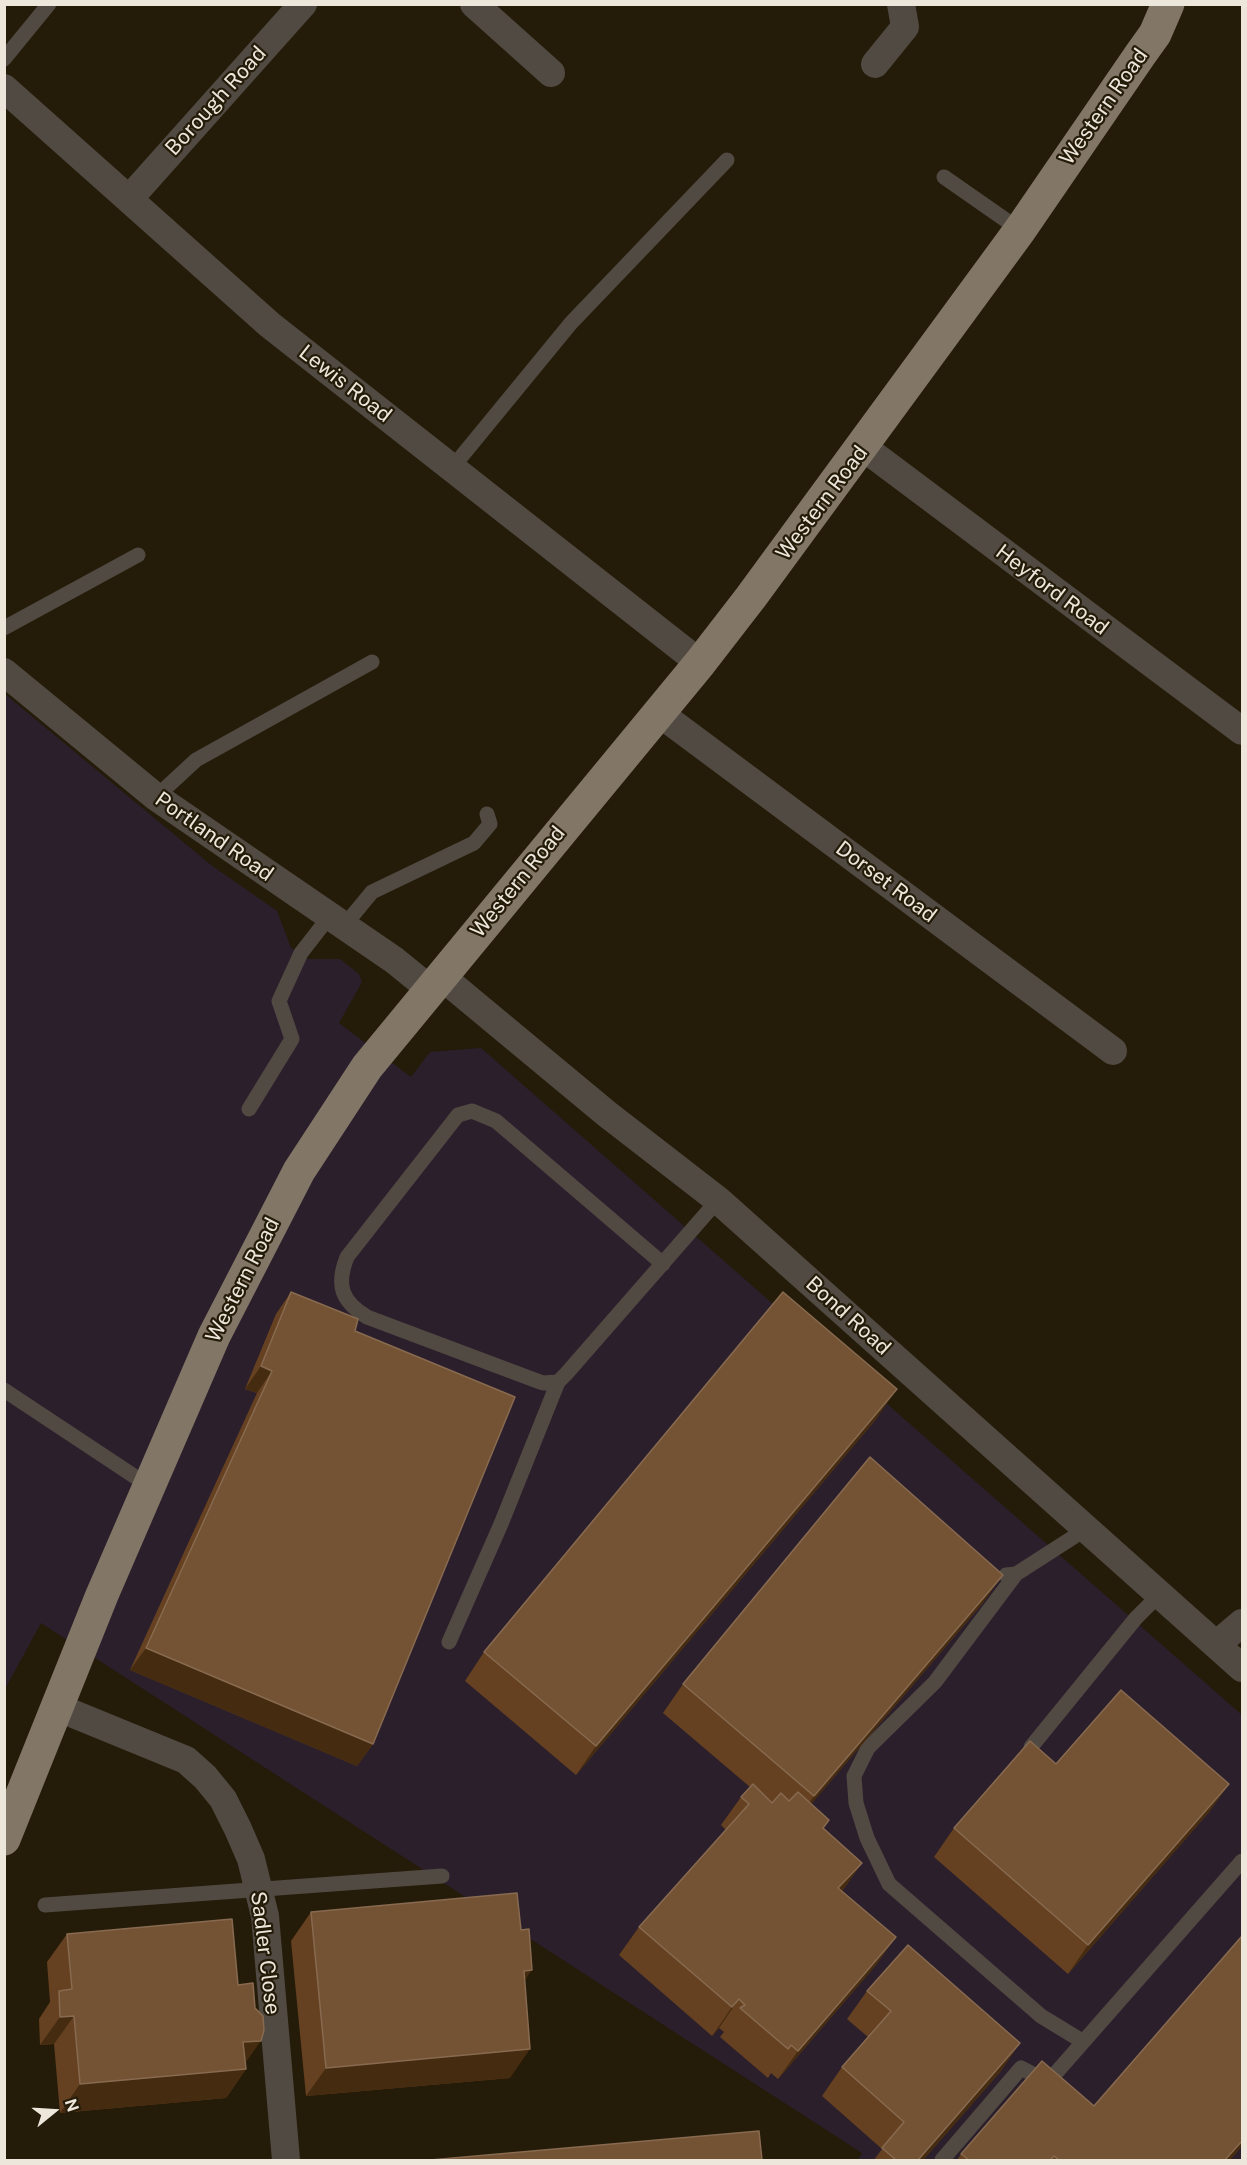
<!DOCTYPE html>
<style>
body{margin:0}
#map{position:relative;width:1247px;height:2165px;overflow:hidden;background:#251b09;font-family:"Public Sans",sans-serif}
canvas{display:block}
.frame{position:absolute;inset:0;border:6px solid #ede6db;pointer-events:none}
.north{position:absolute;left:24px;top:2081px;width:60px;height:60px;-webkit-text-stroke:4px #251b09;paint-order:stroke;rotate:72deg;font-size:16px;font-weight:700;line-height:24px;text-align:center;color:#ede6db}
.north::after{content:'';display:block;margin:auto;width:21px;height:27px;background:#ede6db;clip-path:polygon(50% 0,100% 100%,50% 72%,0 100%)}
</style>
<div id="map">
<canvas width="1247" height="2165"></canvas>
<div class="frame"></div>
<div class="north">N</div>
</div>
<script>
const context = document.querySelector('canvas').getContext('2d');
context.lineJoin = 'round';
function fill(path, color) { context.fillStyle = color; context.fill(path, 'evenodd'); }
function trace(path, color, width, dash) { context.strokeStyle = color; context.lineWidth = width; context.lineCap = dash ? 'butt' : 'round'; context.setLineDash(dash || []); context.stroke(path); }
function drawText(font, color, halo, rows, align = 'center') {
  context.font = font + ' "Public Sans",sans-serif'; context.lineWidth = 4.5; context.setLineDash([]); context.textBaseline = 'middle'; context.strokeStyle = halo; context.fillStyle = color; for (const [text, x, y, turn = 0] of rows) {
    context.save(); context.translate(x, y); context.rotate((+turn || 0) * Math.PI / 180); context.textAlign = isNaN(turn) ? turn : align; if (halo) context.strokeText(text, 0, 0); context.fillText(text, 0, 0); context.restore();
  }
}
const industrial = new Path2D(`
 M5,694L211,865L277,911L291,948L308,959H340L359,974L362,982L339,1023L411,1077L430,1052L481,1048L1242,1715V2160H858L862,2153L41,1623L5,1689Z`);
const lane = new Path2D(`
 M4,59L49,4
 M944,177L1020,230
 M452,468L571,323L727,160
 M4,628L138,555
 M156,797L196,760L372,662
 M343,927L372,892L474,843L490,824L487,814
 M249,1109L292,1039L279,1001L301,953L329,917
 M663,1264L496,1121L472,1111L458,1115L347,1257C336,1285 341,1301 367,1317L532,1379L543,1383L558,1382L566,1374L718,1200
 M4,1390L149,1486
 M1016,1574L935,1682L868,1748L854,1776L856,1803L867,1838L889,1884L1041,2016L1082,2041
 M1006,1575L1016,1574L1086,1529
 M449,1642L501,1524L558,1382
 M1031,1747L1136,1618L1160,1594
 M45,1905L442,1876
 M942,2160L1021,2068L1048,2082L1242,1861`);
const street = new Path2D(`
 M474,4L551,73
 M875,64L905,27L901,4
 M4,88L270,325L700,663
 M129,199L303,4
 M863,447L1242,731
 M4,672L156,797L394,960L431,990
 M659,713L1113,1051
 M442,977L607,1114L718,1200L1242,1668
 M1217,1644L1242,1623
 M59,1708L186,1760L205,1777L223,1799L238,1829L251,1859L265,1916L286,2160`);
const primary = new Path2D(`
 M4,1839L102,1595L214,1336L299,1171L367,1067L700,663L751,597L1020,230L1140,55L1155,34L1168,4`);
const wall = new Path2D(`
 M291,1292L355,1331L373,1744L357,1766L130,1670L257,1393L245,1389L276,1314Z
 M877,1418L576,1775L465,1681L484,1652Z
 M983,1603L811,1804L823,1828L862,1863L842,1891L896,1937L876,1965L778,2079L771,2073L768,2078L720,2037L724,2032L719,2028L712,2036L619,1955L639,1927L726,1830L721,1825L741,1797L750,1787L663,1713L683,1684Z
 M1056,1764L1229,1784L1209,1812L1068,1974L934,1857L954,1828Z
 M311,1912L524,1980L510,2078L306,2096L291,1941Z
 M67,1934L245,2063L246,2069L226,2098L60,2113L54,2044L40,2045L39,2019L50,2002L47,1962Z
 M867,1991L1020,2043L1000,2072L923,2160H874L882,2149L822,2096L842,2067L868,2037L847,2019Z
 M1094,2106L1242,2146L1230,2160H957L961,2154Z`);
const shadedWall = new Path2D(`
 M261,1366L272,1371L257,1393L245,1389Z
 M897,1389L877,1418L576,1775L596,1746Z
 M1003,1575L983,1603L794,1824L814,1796Z
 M146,1648L373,1744L357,1766L130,1670Z
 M1229,1784L1209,1812L1068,1974L1088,1945Z
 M862,1863L842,1891L838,1888Z
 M896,1937L876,1965L778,2079L798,2051Z
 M532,1970L512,1998L524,1971Z
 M739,1999L719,2028L712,2036L732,2007Z
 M74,2016L54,2044L40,2045L60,2017Z
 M261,2041L241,2069L243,2042Z
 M1020,2043L1000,2072L923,2160H918Z
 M530,2049L510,2078L306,2096L326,2068Z
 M246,2069L226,2098L60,2113L80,2084Z
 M1242,2141V2146L1230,2160H1225Z`);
const building = new Path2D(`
 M291,1292L358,1319L355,1331L515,1397L373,1744L146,1648L272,1371L261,1366Z
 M783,1292L897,1389L596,1746L484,1652Z
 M870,1457L1003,1575L814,1796L683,1684Z
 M1121,1690L1229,1784L1088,1945L954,1828L1030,1741L1056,1764Z
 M753,1784L772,1803L781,1793L789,1801L798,1792L829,1820L823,1828L862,1863L838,1888L896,1937L798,2051L791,2045L788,2049L740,2008L745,2005L739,1999L732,2007L639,1927L749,1804L741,1797Z
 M517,1893L521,1930L529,1929L532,1970L524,1971L530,2049L326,2068L311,1912Z
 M232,1919L238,1985L253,1983L255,2008L263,2016L264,2030L261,2041L243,2042L246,2069L80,2084L74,2016L60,2017L59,1991L72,1989L67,1934Z
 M1242,1936V2141L1225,2160H1059L1054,2156L1050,2160H969L961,2154L1042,2061L1094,2106Z
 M908,1945L1020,2043L918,2160H896L882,2148L904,2122L842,2067L891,2011L867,1991Z
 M759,2131L762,2160H430Z`);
const streetNames = [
 ["Borough Road",216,101,-48],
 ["Western Road",1104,107,-55],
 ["Lewis Road",345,384,38],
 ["Western Road",822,503,-53],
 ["Heyford Road",1052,590,37],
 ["Portland Road",214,837,35],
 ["Western Road",518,882,-51],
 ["Dorset Road",886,882,37],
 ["Western Road",243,1280,-63],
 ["Bond Road",848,1316,42],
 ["Sadler Close",265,1953,83]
];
fill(industrial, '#2c1f2c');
trace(lane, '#504a42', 15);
trace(street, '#504a42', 28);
trace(primary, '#827666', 33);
fill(wall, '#654121');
fill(shadedWall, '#452b0f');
fill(building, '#745335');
trace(building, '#876a4f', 1.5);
drawText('21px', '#ede6db', '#251b09', streetNames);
</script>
